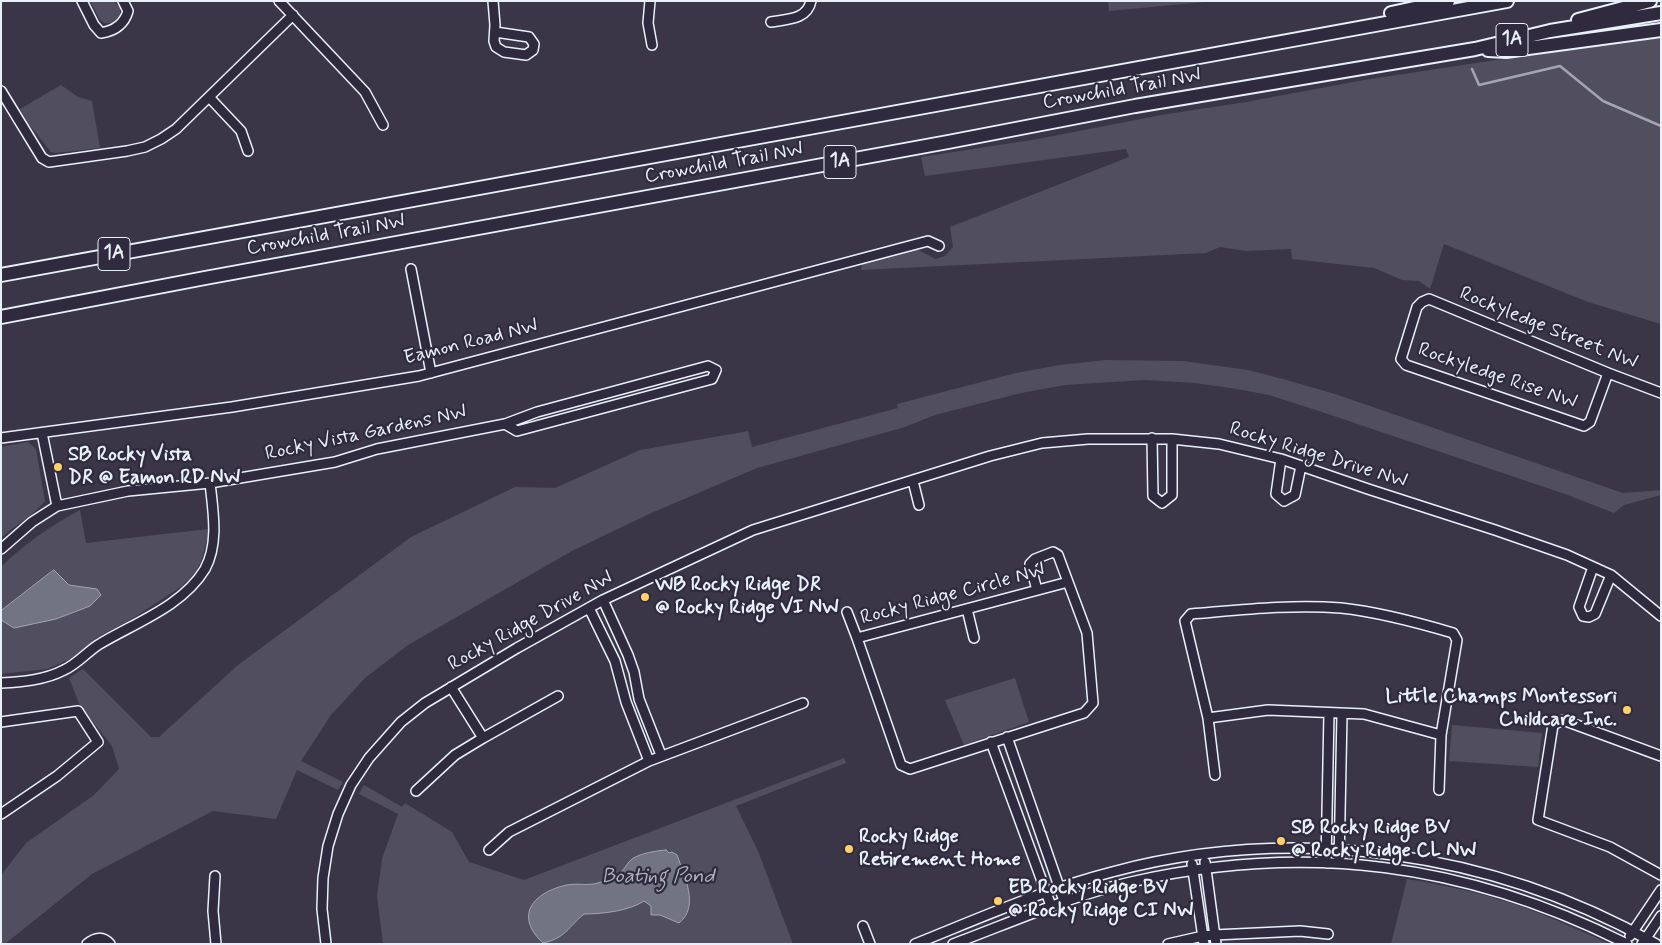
<!DOCTYPE html>
<style>
body{margin:0}
#map{position:relative;width:1662px;height:945px;overflow:hidden;background:#3a3648;font-family:Mynerve,sans-serif}
canvas{display:block}
.frame{position:absolute;inset:0;border:2px solid #e8f1f8;pointer-events:none}
</style>
<div id="map">
<canvas width="1662" height="945"></canvas>
<div class="frame"></div>
</div>
<script>
const context = document.querySelector('canvas').getContext('2d');
context.lineJoin = 'round';
function fill(path, color) { context.fillStyle = color; context.fill(path, 'evenodd'); }
function trace(path, color, width, dash) { context.strokeStyle = color; context.lineWidth = width; context.lineCap = dash ? 'butt' : 'round'; context.setLineDash(dash || []); context.stroke(path); }
function drawText(font, color, halo, rows, align = 'center') {
  context.font = font + ' Mynerve,sans-serif'; context.lineWidth = 4.5; context.setLineDash([]); context.textBaseline = 'middle'; context.strokeStyle = halo; context.fillStyle = color; for (const [text, x, y, turn = 0] of rows) {
    context.save(); context.translate(x, y); context.rotate((+turn || 0) * Math.PI / 180); context.textAlign = isNaN(turn) ? turn : align; if (halo) context.strokeText(text, 0, 0); context.fillText(text, 0, 0); context.restore();
  }
}
const green = new Path2D(`
 M90,1H114L120,8V15L112,23H104L100,20Z
 M1108,1H1215L1109,11Z
 M1661,38V324L1588,302L1444,244L1430,289L1419,281L1402,280L1374,268L1292,259L1291,249L1246,251L1220,247L1206,253L861,270L862,263L916,249L936,259L945,256L953,247L950,227L1129,157L1126,149L925,176L921,157L1038,139L1161,115L1246,102L1364,80L1588,46Z
 M61,85L78,97L92,101L100,148L55,153L51,152L28,123L20,109Z
 M1106,360L1183,361L1248,370L1283,379L1335,394L1623,493L1661,490V495L1624,505L1614,513L1565,494L1319,411L1269,395L1237,389L1195,383L1145,380L1065,385L1021,393L935,415L905,427L757,468L649,514L572,551L408,645L365,678L331,715L301,761L343,782L338,790L297,770L276,819L213,811L92,874L5,944H1V875L26,843L94,795L119,769L112,746L80,706L69,678L83,669L151,737H159L238,665L411,537L515,487L555,488L640,450L743,432L748,431L752,447L898,408L897,404L1016,373L1059,365Z
 M28,442L36,449L45,501C33,516 15,525 1,538V447Z
 M80,510L86,543L208,529L207,540L201,562L193,575L182,586L135,617L96,638L75,657L47,669L1,674V567C25,543 51,526 80,510Z
 M1015,678L1029,722L964,745L945,700Z
 M1452,725L1542,733L1538,767L1449,761Z
 M844,758L846,763L736,806L758,851L793,944H383L377,896L382,859L398,814L359,794L364,785L402,807L405,803L452,832L469,862L524,880Z
 M1407,879C1444,885 1482,893 1517,905C1549,916 1579,930 1610,944H1391Z`);
const water = new Path2D(`
 M54,570L69,585L97,589L101,595L90,606L56,619L14,628L1,620V611Z
 M666,850L669,853L672,852L677,855C684,875 700,907 679,923L660,915H651V906L644,901C629,911 602,914 584,914C568,927 566,938 543,943C513,915 534,892 567,885C577,883 588,886 598,883C605,881 617,876 622,871C626,867 628,862 632,859C641,853 655,851 666,850Z`);
const stream = new Path2D(`
 M1472,69L1479,85L1560,66L1603,101L1661,126`);
const minor = new Path2D(`
 M82,1L94,25L101,33C114,31 124,25 128,11L123,1
 M279,1L365,92L383,125
 M493,1L495,25L494,41L496,47L504,52L526,55L533,50L534,44L529,37L495,32
 M650,1L648,23L652,45
 M771,22C787,19 807,20 811,1
 M1,91L42,158L49,162L127,151L145,147L161,139L176,129L293,15
 M209,97L241,131L248,151
 M411,269L431,373
 M1608,373L1590,422L1584,426L1406,365L1401,359L1417,307L1422,302L1429,299L1608,373L1661,393
 M1,438L232,407L419,376L928,241L939,246
 M1152,438L1153,496L1162,503L1172,495V439
 M1281,459L1276,494L1284,501L1295,495L1301,466
 M913,481L919,505
 M57,506L128,491L210,483L335,462L377,449L505,424L537,412L708,366L716,370L712,379L517,431L505,424
 M1,549L32,522L57,506L42,433
 M1593,567L1579,607L1583,616L1589,617L1595,614L1611,575
 M1068,582L1087,633L1093,703L1084,713L910,769L901,765L857,638Z
 M1037,590L1030,564L1035,559L1053,552L1058,555L1068,582
 M603,600L628,655L634,672L639,699L661,755
 M589,608L615,661L626,702L649,761
 M967,609L974,638
 M847,612L857,638
 M1,683C22,682 45,680 64,670C77,664 86,653 98,645C134,623 182,607 205,569C219,543 213,511 210,483
 M451,687L483,738
 M1208,718L1215,775
 M1,722L78,711L98,742L57,776L1,814
 M1007,737L1064,901
 M991,742L1051,906
 M1661,756L1563,720L1553,725L1538,820L1610,847L1661,875
 M1439,790L1441,735L1457,640L1453,633C1416,622 1379,612 1341,608C1291,604 1240,610 1191,614L1185,621L1208,718L1268,710L1364,714L1441,735
 M416,791L455,755L483,738L558,696
 M489,850L509,832L649,761L803,703
 M1205,862L1216,944
 M1326,863L1329,713
 M1339,863L1342,714
 M1192,864L1204,944
 M215,876L213,911L216,944
 M863,926L870,944
 M1630,936L1661,890
 M87,944C95,937 103,936 110,944
 M326,944L322,909L323,878L328,846L338,814L351,785L369,758L401,722L425,703L517,648L603,600L753,530L990,456L1042,443L1088,439H1172L1219,444L1281,459L1368,489L1495,530L1567,555L1611,575L1661,616
 M915,944C980,918 1045,889 1112,872C1295,823 1492,851 1656,944
 M953,944C1012,922 1070,896 1131,882C1306,842 1467,863 1627,944
 M1168,944L1203,936L1214,935L1300,931L1328,934
 M1642,944L1661,916`);
const highway = new Path2D(`
 M1391,13L1448,1
 M1578,20L1650,1
 M1488,50L1506,51L1661,30
 M1,275C504,187 1004,89 1507,1
 M1,317L205,278L948,142L1135,106L1475,49L1550,31L1661,13`);
const markers = [
 [58,467,5,"#ffd166"],
 [645,597,5,"#ffd166"],
 [1627,710,5,"#ffd166"],
 [1281,841,5,"#ffd166"],
 [849,849,5,"#ffd166"],
 [998,901,5,"#ffd166"]
];
const shields = [
 [1512,40,32],
 [840,162,32],
 [114,254,32]
];
const shieldNames = [
 ["1A",1512,40],
 ["1A",840,162],
 ["1A",114,254]
];
const streetNames = [
 ["Crowchild Trail NW",1122,90,-10],
 ["Crowchild Trail NW",724,164,-10],
 ["Crowchild Trail NW",326,236,-10],
 ["Rockyledge Street NW",1548,329,22],
 ["Eamon Road NW",471,343,-14],
 ["Rockyledge Rise NW",1497,377,19],
 ["Rocky Vista Gardens NW",366,434,-12],
 ["Rocky Ridge Drive NW",1318,456,17],
 ["Rocky Ridge Circle NW",953,595,-15],
 ["Rocky Ridge Drive NW",531,622,-29]
];
const poiNames = [
 ["SB Rocky Vista",68,456],
 ["DR @ Eamon RD NW",68,479],
 ["WB Rocky Ridge DR",655,586],
 ["@ Rocky Ridge VI NW",655,609],
 ["Little Champs Montessori",1617,698,"right"],
 ["Childcare Inc.",1617,721,"right"],
 ["SB Rocky Ridge BV",1291,829],
 ["@ Rocky Ridge CL NW",1291,852],
 ["Rocky Ridge",859,838],
 ["Retirement Home",859,861],
 ["EB Rocky Ridge BV",1008,889],
 ["@ Rocky Ridge CI NW",1008,912]
];
const waterNames = [
 ["Boating Pond",658,878]
];
fill(green, '#504e5f');
fill(water, '#737482');
trace(water, '#a2a6b1', 1);
trace(stream, '#a2a6b1', 2.5);
trace(minor, '#e8f1f8', 12);
trace(highway, '#e8f1f8', 16);
trace(minor, '#2f2a3d', 9);
trace(highway, '#2f2a3d', 12);
for (const [x, y, r, color] of markers) { const dot = new Path2D(); dot.arc(x, y, r, 0, 2 * Math.PI); context.fillStyle = color; context.fill(dot); trace(dot, '#2f2a3d', 2); }
for (const [x, y, w] of shields) { const box = new Path2D(); box.roundRect(x - w / 2, y - 16.5, w, 33, 4); context.fillStyle = '#2f2a3d'; context.fill(box); trace(box, '#e8f1f8', 1); }
drawText('bold 19px', '#e8f1f8', null, shieldNames);
drawText('20px', '#e8f1f8', '#2f2a3d', streetNames);
drawText('bold 20px', '#e8f1f8', '#2f2a3d', poiNames, 'left');
drawText('italic 21px', '#aeb2bd', '#2f2a3d', waterNames);
</script>
